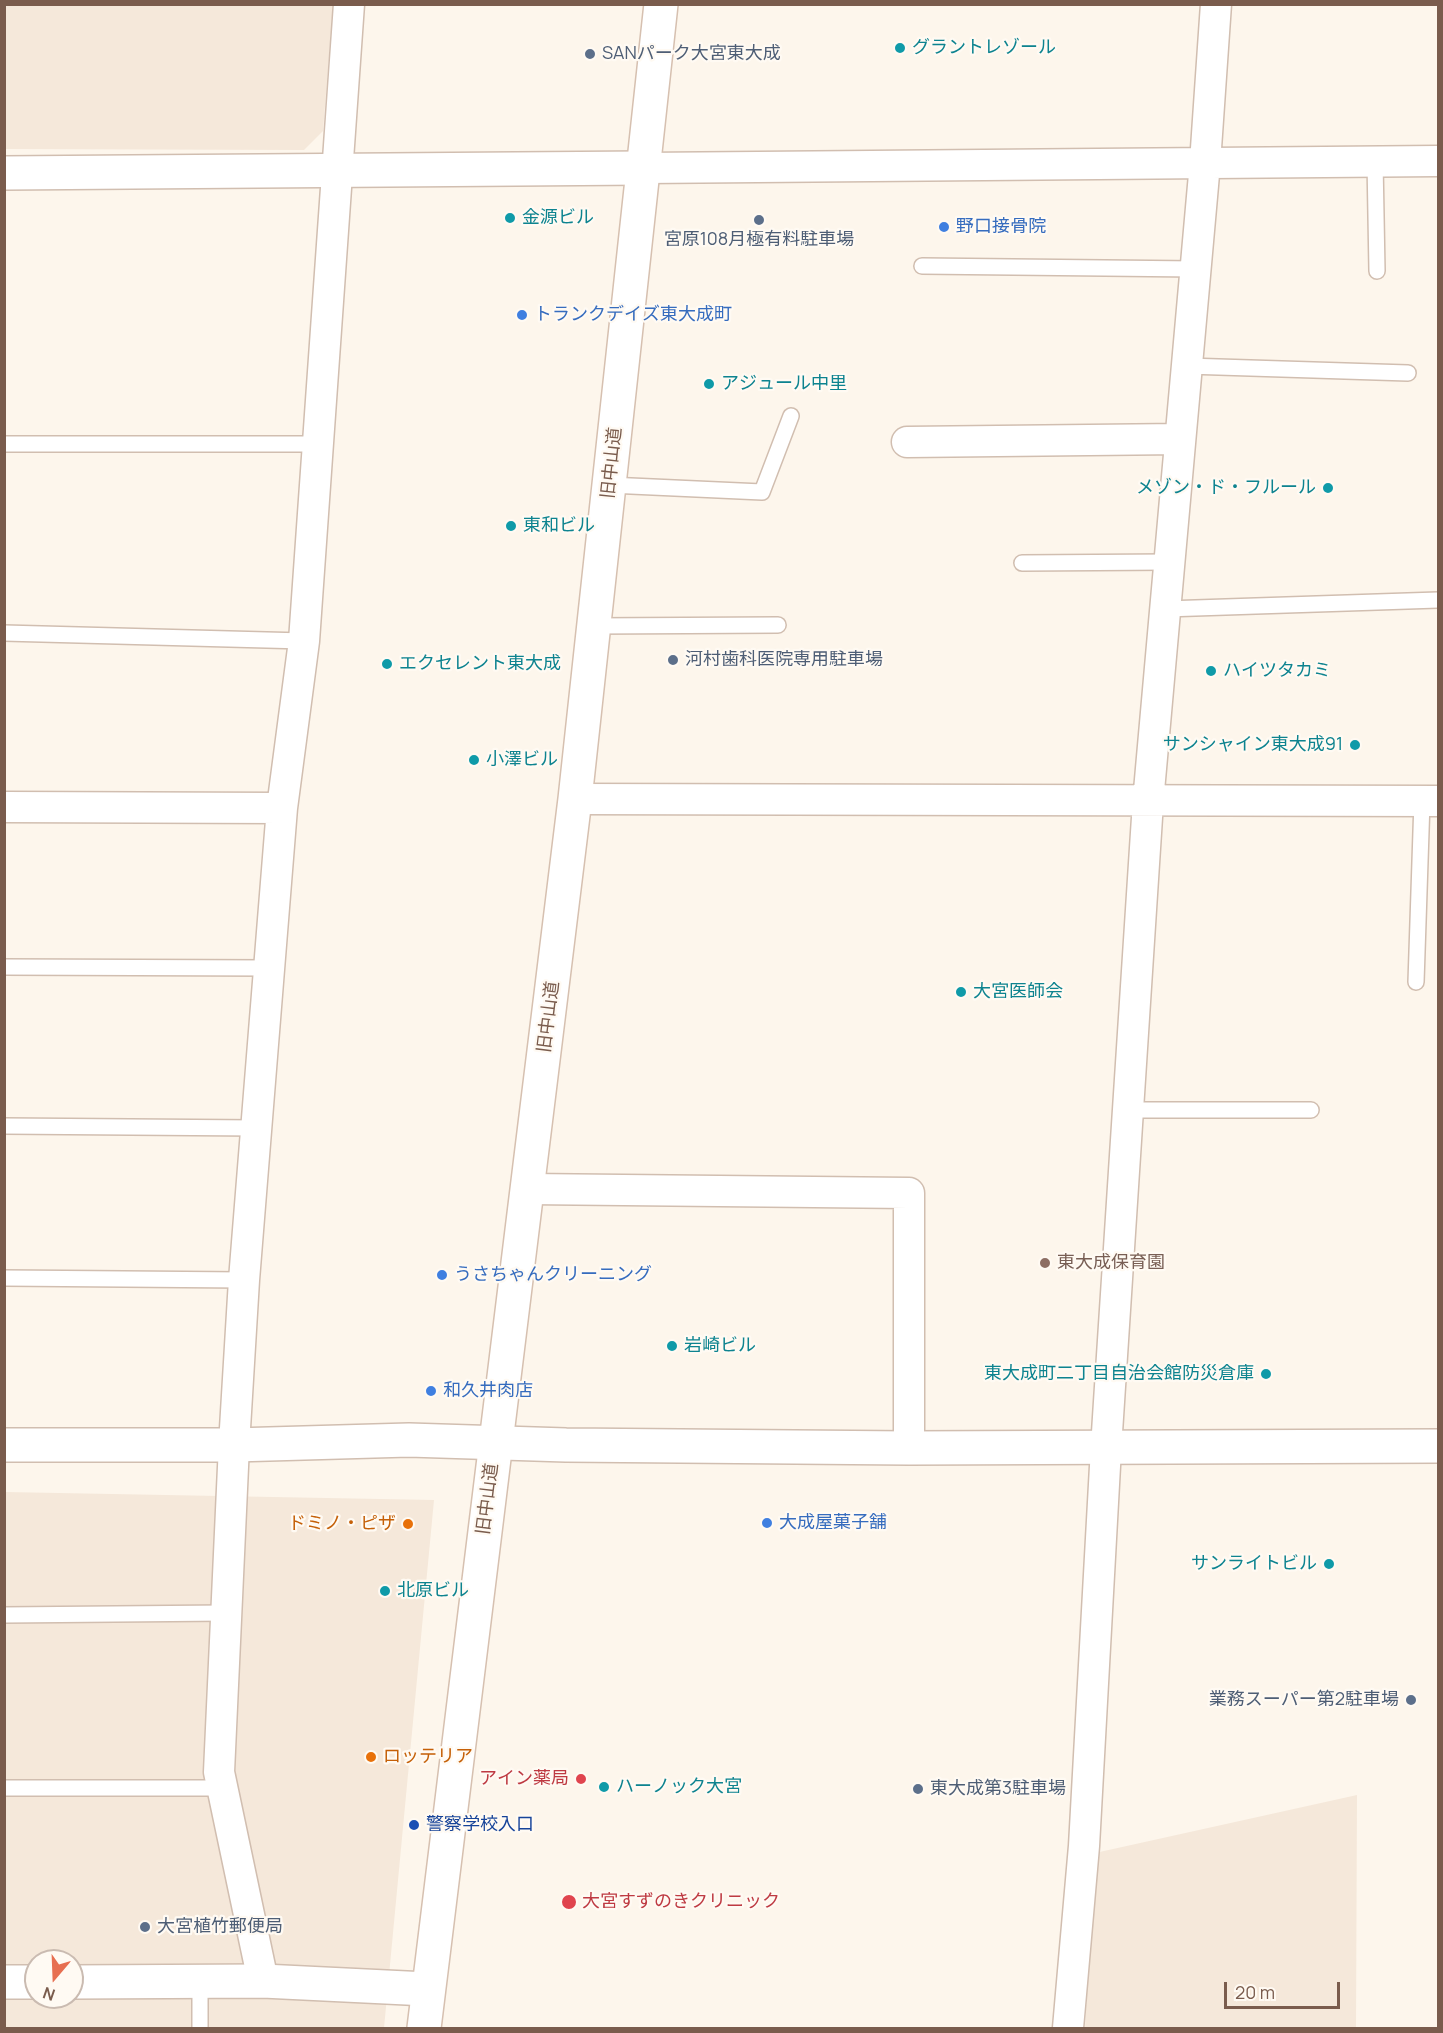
<!DOCTYPE html>
<meta charset="utf-8">
<style>
body{margin:0}
#map{position:relative;width:1443px;height:2033px;overflow:hidden;background:#fdf6ec;font-family:Manrope,sans-serif}
canvas{display:block}
.frame{position:absolute;inset:0;border:6px solid #7a5c4d;pointer-events:none}
.north{position:absolute;left:24px;top:1949px;width:60px;height:60px;box-sizing:border-box;background:#fffaf3;border:2px solid #cabbb1;border-radius:50%;rotate:199deg;font-size:16px;font-weight:700;line-height:24px;text-align:center;color:#7a5c4d}
.north::after{content:'';display:block;margin:auto;width:21px;height:27px;background:#e76f51;clip-path:polygon(50% 0,100% 100%,50% 72%,0 100%)}
.scale{position:absolute;left:1224px;top:1982px;width:116px;height:27px;box-sizing:border-box;border:3px solid #7a5c4d;border-top:0;padding-left:8px;font-size:18px;line-height:21px;white-space:nowrap;color:#7a5c4d;-webkit-text-stroke:4px #fffaf3;paint-order:stroke}
</style>
<div id="map">
<canvas width="1443" height="2033"></canvas>
<div class="frame"></div>
<div class="north">N</div>
<div class="scale">20 m</div>
</div>
<script>
const context = document.querySelector('canvas').getContext('2d');
context.lineJoin = 'round';
function fill(path, color) { context.fillStyle = color; context.fill(path, 'evenodd'); }
function trace(path, color, width, dash) { context.strokeStyle = color; context.lineWidth = width; context.lineCap = dash ? 'butt' : 'round'; context.setLineDash(dash || []); context.stroke(path); }
function drawText(font, color, halo, rows, align = 'center') {
  context.font = font + ' Manrope,"Noto Sans JP",sans-serif'; context.lineWidth = 4.5; context.setLineDash([]); context.textBaseline = 'middle'; context.strokeStyle = halo; context.fillStyle = color; for (const [text, x, y, turn = 0] of rows) {
    context.save(); context.translate(x, y); context.rotate((+turn || 0) * Math.PI / 180); context.textAlign = isNaN(turn) ? turn : align; if (halo) context.strokeText(text, 0, 0); context.fillText(text, 0, 0); context.restore();
  }
}
const residential = new Path2D(`
 M5,4L333,5L323,131L304,150L5,149Z
 M5,1492L434,1500L384,2028H5ZM36,1961H72V1997H36Z
 M1357,1795L1356,2028H1085L1095,1853Z`);
const service = new Path2D(`
 M1375,161L1377,271
 M922,266L1196,269
 M1187,366L1408,373
 M4,444H318
 M609,485L762,492L791,416
 M1022,563L1169,562
 M1165,609L1438,600
 M594,626L778,625
 M4,633L304,641
 M4,967L269,968
 M1416,982L1422,801
 M1128,1110H1311
 M4,1126L257,1128
 M4,1278L244,1280
 M4,1615L226,1613
 M4,1788H223
 M200,2028V1981`);
const minor = new Path2D(`
 M644,168L1438,161
 M907,442L1180,439
 M575,799L1438,801
 M4,807L282,808
 M528,1189L909,1193V1448
 M263,1981L219,1772L234,1445L244,1280L282,808L304,641L349,4
 M1068,2028L1084,1846L1106,1448L1148,802L1205,163L1216,4`);
const tertiary = new Path2D(`
 M4,173L644,168
 M4,1445H234L409,1440L566,1445L909,1448L1438,1446
 M4,1982H36
 M72,1982L263,1981L427,1989`);
const secondary = new Path2D(`
 M424,2028L575,799L661,4`);
const markers = [
 [900,48,6,"#0f9aa8"],
 [590,54,6,"#5c6f8a"],
 [510,218,6,"#0f9aa8"],
 [759,220,6,"#5c6f8a"],
 [944,227,6,"#3f7fe0"],
 [522,315,6,"#3f7fe0"],
 [709,384,6,"#0f9aa8"],
 [1328,488,6,"#0f9aa8"],
 [511,526,6,"#0f9aa8"],
 [673,660,6,"#5c6f8a"],
 [387,664,6,"#0f9aa8"],
 [1211,671,6,"#0f9aa8"],
 [1355,745,6,"#0f9aa8"],
 [474,760,6,"#0f9aa8"],
 [961,992,6,"#0f9aa8"],
 [1045,1263,6,"#8d6e63"],
 [442,1275,6,"#3f7fe0"],
 [672,1346,6,"#0f9aa8"],
 [1266,1374,6,"#0f9aa8"],
 [431,1391,6,"#3f7fe0"],
 [767,1523,6,"#3f7fe0"],
 [408,1524,6,"#e8710a"],
 [1329,1564,6,"#0f9aa8"],
 [385,1591,6,"#0f9aa8"],
 [1411,1700,6,"#5c6f8a"],
 [371,1757,6,"#e8710a"],
 [581,1779,6,"#e0444e"],
 [604,1787,6,"#0f9aa8"],
 [918,1789,6,"#5c6f8a"],
 [414,1825,6,"#1a4fb4"],
 [569,1902,8,"#e0444e"],
 [145,1927,6,"#5c6f8a"]
];
const cultureNames = [
 ["グラントレゾール",912,48],
 ["金源ビル",522,218],
 ["アジュール中里",721,384],
 ["メゾン・ド・フルール",1316,488,"right"],
 ["東和ビル",523,526],
 ["エクセレント東大成",399,664],
 ["ハイツタカミ",1223,671],
 ["サンシャイン東大成91",1343,745,"right"],
 ["小澤ビル",486,760],
 ["大宮医師会",973,992],
 ["岩崎ビル",684,1346],
 ["東大成町二丁目自治会館防災倉庫",1254,1374,"right"],
 ["サンライトビル",1317,1564,"right"],
 ["北原ビル",397,1591],
 ["ハーノック大宮",616,1787]
];
const serviceNames = [
 ["SANパーク大宮東大成",602,54],
 ["宮原108月極有料駐車場",759,240,"center"],
 ["河村歯科医院専用駐車場",685,660],
 ["業務スーパー第2駐車場",1399,1700,"right"],
 ["東大成第3駐車場",930,1789],
 ["大宮植竹郵便局",157,1927]
];
const shopNames = [
 ["野口接骨院",956,227],
 ["トランクデイズ東大成町",534,315],
 ["うさちゃんクリーニング",454,1275],
 ["和久井肉店",443,1391],
 ["大成屋菓子舗",779,1523]
];
const streetNames = [
 ["旧中山道",612,463,-84],
 ["旧中山道",549,1017,-83],
 ["旧中山道",488,1499,-83]
];
const educationNames = [
 ["東大成保育園",1057,1263]
];
const foodNames = [
 ["ドミノ・ピザ",396,1524],
 ["ロッテリア",383,1757,"left"]
];
const healthNames = [
 ["アイン薬局",569,1779],
 ["大宮すずのきクリニック",582,1902,"left"]
];
const transitNames = [
 ["警察学校入口",426,1825]
];
fill(residential, '#f5e8da');
trace(service, '#d1beb0', 18);
trace(minor, '#d1beb0', 33);
trace(tertiary, '#d1beb0', 36);
trace(secondary, '#d6c0b0', 36);
trace(service, '#fff', 15);
trace(minor, '#fff', 30);
trace(tertiary, '#fff', 33);
trace(secondary, '#fff', 33);
for (const [x, y, r, color] of markers) { const dot = new Path2D(); dot.arc(x, y, r, 0, 2 * Math.PI); context.fillStyle = color; context.fill(dot); trace(dot, '#fffaf3', 2); }
drawText('18px', '#0d838f', '#fffaf3', cultureNames, 'left');
drawText('18px', '#4e5e75', '#fffaf3', serviceNames, 'left');
drawText('18px', '#366cbe', '#fffaf3', shopNames, 'left');
drawText('18px', '#7a5c4d', '#fffaf3', streetNames);
drawText('18px', '#785e54', '#fffaf3', educationNames, 'left');
drawText('18px', '#c56008', '#fffaf3', foodNames, 'right');
drawText('18px', '#be3a42', '#fffaf3', healthNames, 'right');
drawText('18px', '#164399', '#fffaf3', transitNames, 'left');
</script>
